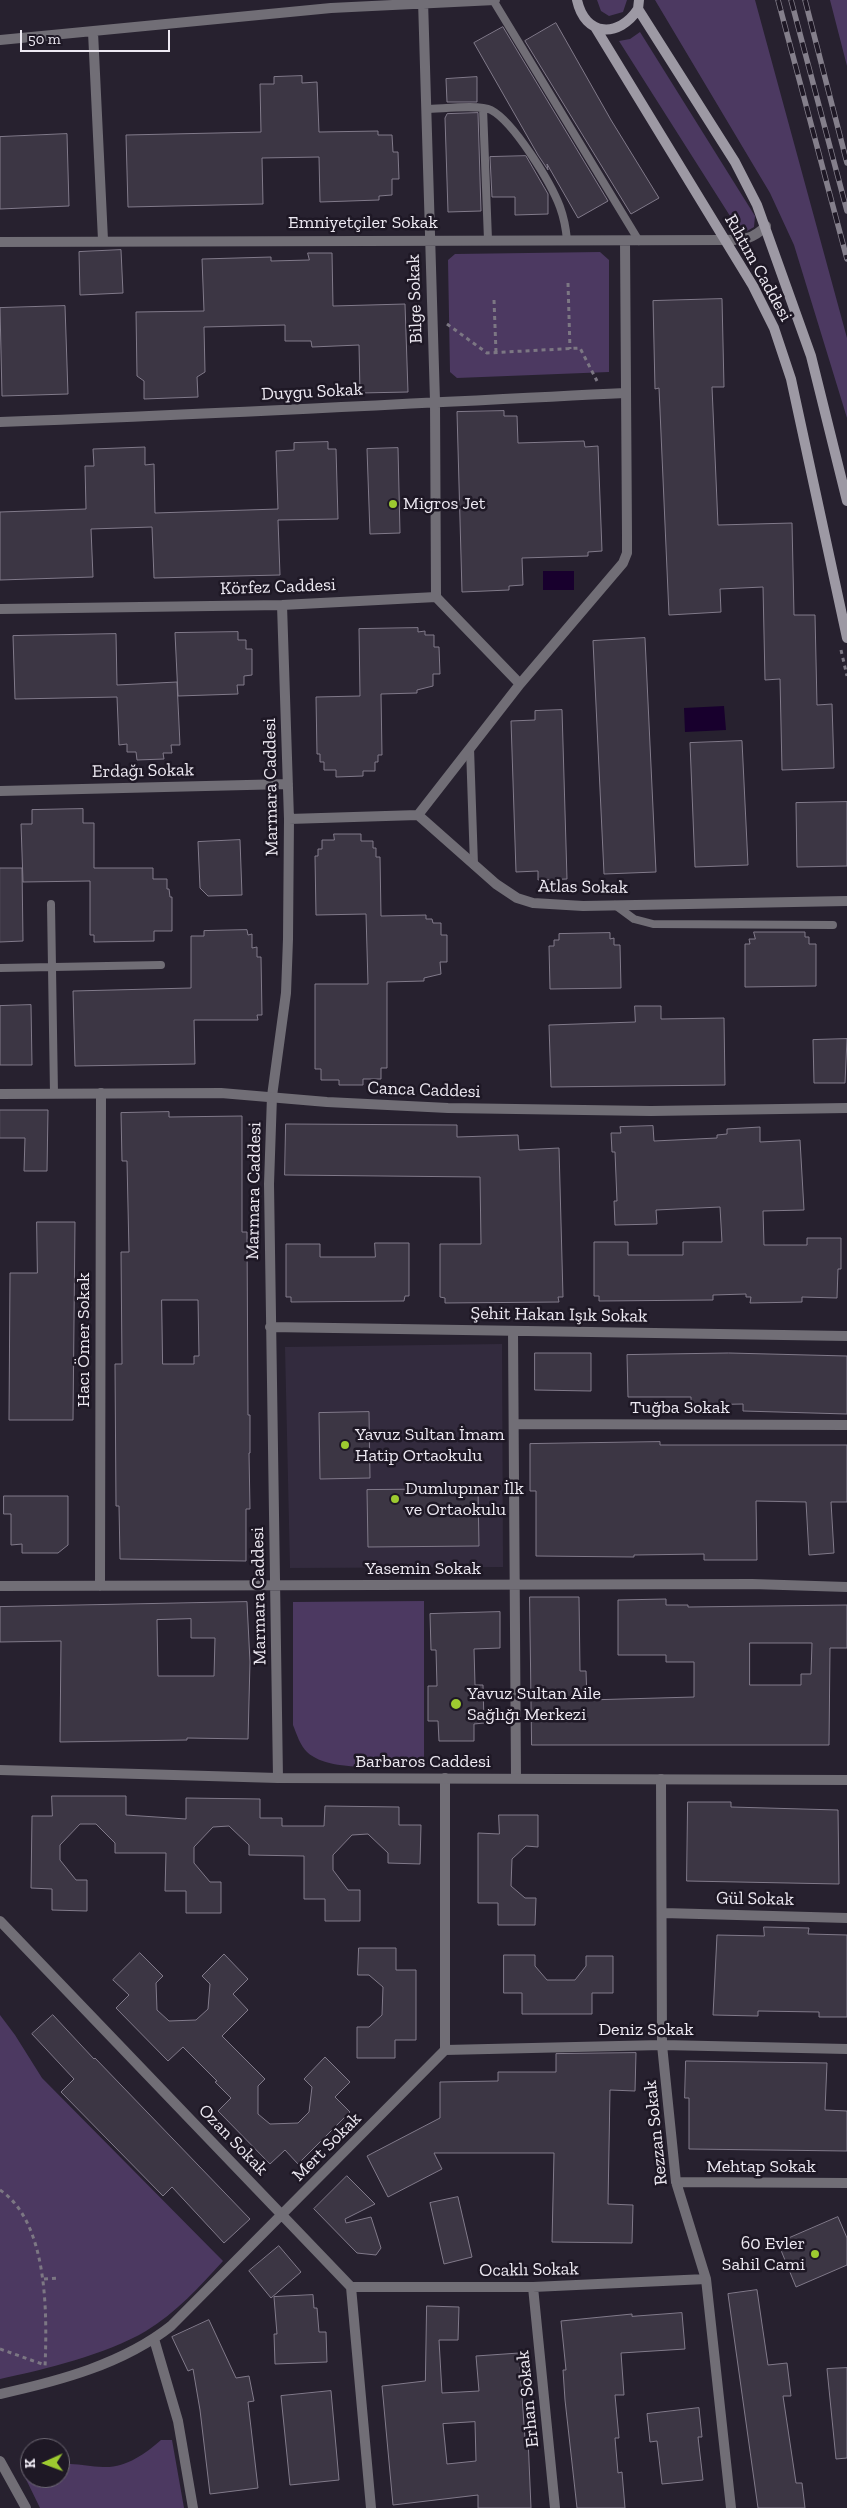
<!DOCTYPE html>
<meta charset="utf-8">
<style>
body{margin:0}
#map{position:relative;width:847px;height:2508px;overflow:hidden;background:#27212f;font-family:"Zilla Slab",serif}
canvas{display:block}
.north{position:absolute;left:20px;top:2438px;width:50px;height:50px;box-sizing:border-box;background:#1e1825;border:1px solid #716c77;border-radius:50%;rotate:268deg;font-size:14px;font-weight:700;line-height:20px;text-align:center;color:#ede9f2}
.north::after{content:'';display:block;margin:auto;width:18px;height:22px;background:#9dca30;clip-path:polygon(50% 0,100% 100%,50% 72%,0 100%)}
.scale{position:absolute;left:20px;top:30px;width:150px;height:22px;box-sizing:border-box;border:2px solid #ede9f2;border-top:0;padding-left:6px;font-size:15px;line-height:18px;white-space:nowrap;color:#ede9f2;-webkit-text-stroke:4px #1e1825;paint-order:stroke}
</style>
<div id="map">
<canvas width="847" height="2508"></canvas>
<div class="north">K</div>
<div class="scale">50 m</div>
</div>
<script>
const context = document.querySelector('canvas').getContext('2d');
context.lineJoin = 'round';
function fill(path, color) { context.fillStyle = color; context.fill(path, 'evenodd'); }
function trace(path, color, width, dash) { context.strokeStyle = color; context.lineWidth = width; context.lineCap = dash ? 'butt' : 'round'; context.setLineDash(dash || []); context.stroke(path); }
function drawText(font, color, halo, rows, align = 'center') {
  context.font = font + ' "Zilla Slab",serif'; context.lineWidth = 5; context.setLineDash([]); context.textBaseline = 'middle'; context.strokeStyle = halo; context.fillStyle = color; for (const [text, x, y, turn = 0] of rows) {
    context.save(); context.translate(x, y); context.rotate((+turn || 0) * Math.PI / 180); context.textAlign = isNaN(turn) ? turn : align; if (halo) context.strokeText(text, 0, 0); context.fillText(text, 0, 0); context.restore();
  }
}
const built = new Path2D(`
 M502,1344L503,1567L290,1568L285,1347Z`);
const green = new Path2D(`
 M597,0H627L623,12L609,16L601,11Z
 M655,0H755L847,338V418L794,245L770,193Z
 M830,0H847V66Z
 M640,32L755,216L754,227L747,231L737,227L619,41L630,39Z
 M600,252L609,260V372L457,378L450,372L448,260L455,254Z
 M424,1601V1765C393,1765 330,1774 307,1752C300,1745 297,1735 293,1725V1602Z
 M0,2015L15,2035L42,2078L223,2261C200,2286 176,2313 146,2331C105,2355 46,2369 0,2379Z
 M161,2440H172L184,2508H40L22,2471L30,2470V2478H60V2465C75,2462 88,2467 103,2467C126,2468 145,2454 161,2440Z`);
const water = new Path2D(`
 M543,571H574V590H543Z
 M724,706L726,730L685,732L684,708Z`);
const building = new Path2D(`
 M556,23L611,120L659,198L631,214L525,41Z
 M503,27L608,201L578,218L547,164L548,170L538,155L474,43Z
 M302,76V83L317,82L319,132L378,131V135H392L393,152H398L399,179H392V195L379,196V200L320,202L319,157L262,158L263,204L128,207L126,135L261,132L260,84H274V77Z
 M477,77V102H447L446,79Z
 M478,113L481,211L448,212L445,118L447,114Z
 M67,134L69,206L0,209V137Z
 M526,156L548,194V214L515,215V197H492L490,157Z
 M121,250L123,293L80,295L79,252Z
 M308,253H332L333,306L405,304L408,392L360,393L359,345L312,347L311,341H285V325L204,327L205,372L197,377L198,397L144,399V381L137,376L136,312L204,311L202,259L271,257V261L309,260Z
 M722,299L724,387H712L718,525L792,523L794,615H815L817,705L832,704L834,768L782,770L780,679L765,680L763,587L720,589L721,612L669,615L659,388L655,389L653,301Z
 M65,306L68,394L2,396L0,308Z
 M504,411V416H517L518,443L584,441L585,447L598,446L602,551L588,552V556L522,558L523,585L509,586V590L462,592L457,412Z
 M328,442V449H336L338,519L278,520L280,575L154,578L152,527L91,529L93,577L0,580V512L86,509L85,466H94L93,449L145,447V465L154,464L155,513L278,509L276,451L294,450V443Z
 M398,448L400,533L370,534L367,449Z
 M418,628V632L425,631V635H434V647H439L440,674H433V686L417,690V693L381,694L382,755H378V762H375V771H363V776L336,777V770H324V762H320V754H317L316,697L360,696L359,629Z
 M238,632V640H246V649H252V675L244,676V685H237L238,694L178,696L175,633Z
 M116,634L117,685L177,682L180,745H171L172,753H163L164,759L137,760L136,752H127V744L119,745L117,697L15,699L13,636Z
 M645,638L656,872L604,874L593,641Z
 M562,710L567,879L538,880V871L516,872L511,721L535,720V711Z
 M742,741L748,865L695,867L690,743Z
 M847,802V866L797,867L796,803Z
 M83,809V823H94V868H153V879H167V889H169L170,897H172V931H154V941L94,942V935H90V881L23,882L21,824H32V810Z
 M334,834H361V841H373V848H376V857H380L381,916L426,915V919H432L433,923H441V935H447V962H440L441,974L424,978V981L387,982V1068H381V1079H363V1085H339V1080H321V1069H315V984H368L366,914L316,915L315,856H318V849H322V840H334Z
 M240,840L242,895L208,896L200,888L198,842Z
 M0,868H22L23,941L0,942Z
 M247,930L248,935L252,934V948L257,947V957H261L262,1015H257L258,1020H194L195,1064L75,1066L73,991L191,988V936H204V931Z
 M754,932H805V937H809V944H816V986L745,987V944H750L749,939H755Z
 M610,933V939L614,938V945H620L621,988L550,989L549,946H554V940H559V934Z
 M31,1005L32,1065H0V1006Z
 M635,1006H661V1019L724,1018L725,1085L551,1087L549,1025L635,1022Z
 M847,1039L845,1083H814L813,1040Z
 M0,1110H48L47,1171H24L25,1138H0Z
 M169,1112V1117L242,1116V1232H247L248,1415H250V1453H249L250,1509H246V1561L120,1559L119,1506H116L115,1364H122L121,1252H129L127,1161H122L121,1113ZM162,1300H198L199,1356H194V1364H163Z
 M286,1124L457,1125V1137L518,1135L519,1150L559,1148L563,1297H558L559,1302L445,1303V1298L440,1297V1244H481L480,1177L285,1175Z
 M653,1126L654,1141L717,1138V1135L727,1134V1129L760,1127V1142L800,1140L804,1210L763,1211L764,1245H807V1238H841V1269H838L837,1298L802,1297V1302L750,1303L751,1297H746V1294L713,1295V1300L599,1301V1296H594V1242H628V1255H683V1242H722L720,1207L656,1210L657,1224L615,1225L614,1201H617L615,1152H612L611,1133H621L620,1127Z
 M37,1222H75L73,1420H9L10,1273H37Z
 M375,1243H409V1296H405L404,1301L291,1302V1297H286V1244H320V1257H375Z
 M535,1353H591V1391L535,1390Z
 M729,1353L847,1356V1414L743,1411V1404L691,1405V1397H628L627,1355Z
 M369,1412L370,1478L320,1479L319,1413Z
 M660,1442V1445H847V1502H831L834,1553L809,1555L806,1502L756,1501L757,1560H704V1554L634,1555V1557L536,1556V1491H530V1444Z
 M478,1489L479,1546L368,1547L367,1490Z
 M4,1496H68V1545L58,1553H22V1544L11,1545V1514H4Z
 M530,1597H579L580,1671H586L587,1700L694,1697V1662H666V1655H618V1600L666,1599V1605H688V1607L847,1605V1648H830L829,1745H532ZM750,1643H812L811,1674H801V1685H750Z
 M247,1602L250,1662L248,1739L187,1738V1740L60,1742L61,1641L0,1642V1607ZM191,1619V1638H215L214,1676H158L157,1620Z
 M500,1612V1648L474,1649L475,1685H483L484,1723L474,1724V1741H439L438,1721H428V1686H437L436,1650H431L430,1614Z
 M52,1796H126V1815L186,1819V1798L260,1799V1818H282V1826H324L325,1806L399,1807V1825H421L420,1864L388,1863V1853L368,1834L352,1835L333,1855V1870L348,1890H360V1921H325V1899H304V1856L249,1855V1845L229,1826L213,1827L194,1847V1863L210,1882H221V1913H186V1891H165L166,1853H115V1843L96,1824H80L60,1845V1860L76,1880H87V1911L52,1910V1889L31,1888L32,1816H52Z
 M688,1802H731V1807L838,1810L839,1884L687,1881Z
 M499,1815H538V1847L526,1846L512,1859L511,1886L525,1898H536L535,1925H498V1903H478V1833L499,1834Z
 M764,1927L809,1928L808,1934L847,1935V2017H819V2012L758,2011V2016L713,2015L717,1935L764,1936Z
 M359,1948H396V1970H416V2040H395V2058H357V2027H369L382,2015L383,1987L369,1975H358Z
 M140,1953L163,1976L156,1983L157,2010L169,2021L196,2020L208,2009L210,1984L202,1976L224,1954L248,1979L233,1994L248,2010L222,2036L265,2079L258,2086V2114L270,2124L298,2123L309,2112L312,2087L304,2079L325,2057L350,2082L335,2097L350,2112L298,2164L285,2150L270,2164L218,2111L231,2098L215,2082L217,2081L183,2047L168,2061L116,2008L129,1995L113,1980Z
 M504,1955H535V1966L547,1980H575L586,1966V1956H613V1993H592V2014H522V1993H504Z
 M53,2015L94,2059L95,2058L250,2219L224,2243L172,2187L163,2196L61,2092L74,2079L32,2034Z
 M636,2053L635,2091L610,2090L608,2204L633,2205L632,2243L552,2242L554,2153H434L442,2169L388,2197L367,2156L440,2118V2082L498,2081V2072H556V2054Z
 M686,2061L827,2063L825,2110L847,2111V2151L689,2149V2098H685Z
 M347,2176L375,2204L345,2219L346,2223L371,2217L381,2248L376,2255L357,2253L314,2209Z
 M458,2197L472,2257L444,2264L430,2203Z
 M838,2217L847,2238V2265L796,2287L778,2243Z
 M279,2246L301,2272L271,2298L249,2271Z
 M757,2290L768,2365L787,2363L791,2396H783L796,2483H802L805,2508H758L728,2294Z
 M313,2295L314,2308H317L319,2332H326L327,2362L275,2364L274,2334H277L274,2297Z
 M427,2306L459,2307L458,2340H439L442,2393L479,2391L476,2356L519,2353L525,2439L528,2438L531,2508H478V2495L393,2505L382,2386L425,2381ZM475,2422L476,2461L447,2464L443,2424Z
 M682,2313L685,2349L621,2353L624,2395H615L619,2438H615L618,2473L622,2472L625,2508H577L565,2400L563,2370H566L561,2321L632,2314V2316Z
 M209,2320L236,2378L249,2376L254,2401L248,2402L258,2488L210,2494L200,2410L193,2369L188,2371L172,2337Z
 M847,2368V2458L836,2459L827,2369Z
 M331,2391L339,2480L290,2485L281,2396Z
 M699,2408L702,2437H698L703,2480L662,2484L657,2441L650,2442L647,2414Z`);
const path = new Path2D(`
 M568,283L570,349
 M494,300L496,352
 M447,324L487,353L580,348L597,381
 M841,650L847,676
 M0,2190C49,2223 47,2316 45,2368
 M44,2279L59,2278
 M0,2349L45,2365`);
const service = new Path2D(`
 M493,0L639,241
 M483,108L488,240
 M426,109C441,109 479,104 491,110C514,122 551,183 560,207C564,218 566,229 567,240
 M470,748L474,865
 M51,904L54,1094
 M615,905L634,919L653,924L833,925
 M0,968L161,965`);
const minor = new Path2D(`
 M423,0L435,401L436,597
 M93,32L103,240
 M0,40L331,8L495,0
 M0,242L726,240
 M0,422C209,415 417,403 625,393
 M0,609L282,605L436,597L520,684
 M0,791L288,784
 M418,815L520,684L623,563L627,553V536L625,241
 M289,819L418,815L496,884L517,898L533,903L583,906L847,901
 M270,1327L847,1336
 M513,1331L516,1778
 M514,1424L847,1425
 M0,1586L752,1584L847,1587
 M100,1586L101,1093
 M278,1778L269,1184L272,1096L286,993L288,939L289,819L282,605
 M661,1779L662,2045L676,2182L706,2279L731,2508
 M663,1913L847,1918
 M0,1921L351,2287L371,2508
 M445,2050L662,2045L847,2049
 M676,2182L847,2183
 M351,2287H533L706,2279
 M533,2287L555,2508
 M154,2339L178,2421L193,2508
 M0,2394C59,2381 123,2364 171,2326L445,2050V1778
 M0,2461L26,2508`);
const tertiary = new Path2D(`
 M726,240C744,240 753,239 766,226
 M0,1094L221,1093L327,1102L448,1108L651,1111L847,1108
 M0,1770L278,1778L847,1780`);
const secondary = new Path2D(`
 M577,0C585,37 619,38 638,9
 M639,0L638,9L735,162L757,205L811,356L847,501
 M595,27L753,286L774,328L791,379L847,638`);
const rail = new Path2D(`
 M778,0L847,259
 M791,0L847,211
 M805,0L847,163`);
const markers = [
 [393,504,5,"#9dca30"],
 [345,1445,5,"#9dca30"],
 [395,1499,5,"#9dca30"],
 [456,1704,6,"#9dca30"],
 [815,2254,5,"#9dca30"]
];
const streetNames = [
 ["Emniyetçiler Sokak",363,223],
 ["Rıhtım Caddesi",758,268,61],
 ["Bilge Sokak",415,299,-92],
 ["Duygu Sokak",312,392,-3],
 ["Körfez Caddesi",278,587,-2],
 ["Erdağı Sokak",143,771,-1],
 ["Marmara Caddesi",271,787,-91],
 ["Atlas Sokak",583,887,1],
 ["Canca Caddesi",424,1090,2],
 ["Marmara Caddesi",254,1191,-89],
 ["Şehit Hakan Işık Sokak",559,1315,1],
 ["Hacı Ömer Sokak",84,1340,-90],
 ["Tuğba Sokak",680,1408],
 ["Yasemin Sokak",423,1569],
 ["Marmara Caddesi",259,1596,-91],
 ["Barbaros Caddesi",423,1762],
 ["Gül Sokak",755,1899,1],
 ["Deniz Sokak",646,2030],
 ["Rezzan Sokak",656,2133,-96],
 ["Ozan Sokak",233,2140,46],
 ["Mert Sokak",327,2147,-45],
 ["Mehtap Sokak",761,2167],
 ["Ocaklı Sokak",529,2270,-1],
 ["Erhan Sokak",528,2399,-96]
];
const poiNames = [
 ["Migros Jet",403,504],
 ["Yavuz Sultan İmam",355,1435],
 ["Hatip Ortaokulu",355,1456],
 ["Dumlupınar İlk",405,1489],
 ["ve Ortaokulu",405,1510],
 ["Yavuz Sultan Aile",467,1694],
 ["Sağlığı Merkezi",467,1715],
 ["60 Evler",805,2244,"right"],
 ["Sahil Cami",805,2265,"right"]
];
fill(built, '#332b3e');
fill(green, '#4c3961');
fill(water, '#18002d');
fill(building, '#3c3644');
trace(building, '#817a8a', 1);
trace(path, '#7c7783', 3, [4, 4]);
trace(service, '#716e76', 8);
trace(minor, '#716e76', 10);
trace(tertiary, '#716e76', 10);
trace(secondary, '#9d99a4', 10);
trace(rail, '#847f8b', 5.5);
trace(rail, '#1e1825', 4, [11]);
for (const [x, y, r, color] of markers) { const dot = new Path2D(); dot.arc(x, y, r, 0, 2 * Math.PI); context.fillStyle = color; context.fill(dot); trace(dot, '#1e1825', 2); }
drawText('18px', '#ede9f2', '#1e1825', streetNames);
drawText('18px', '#ede9f2', '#1e1825', poiNames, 'left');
</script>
